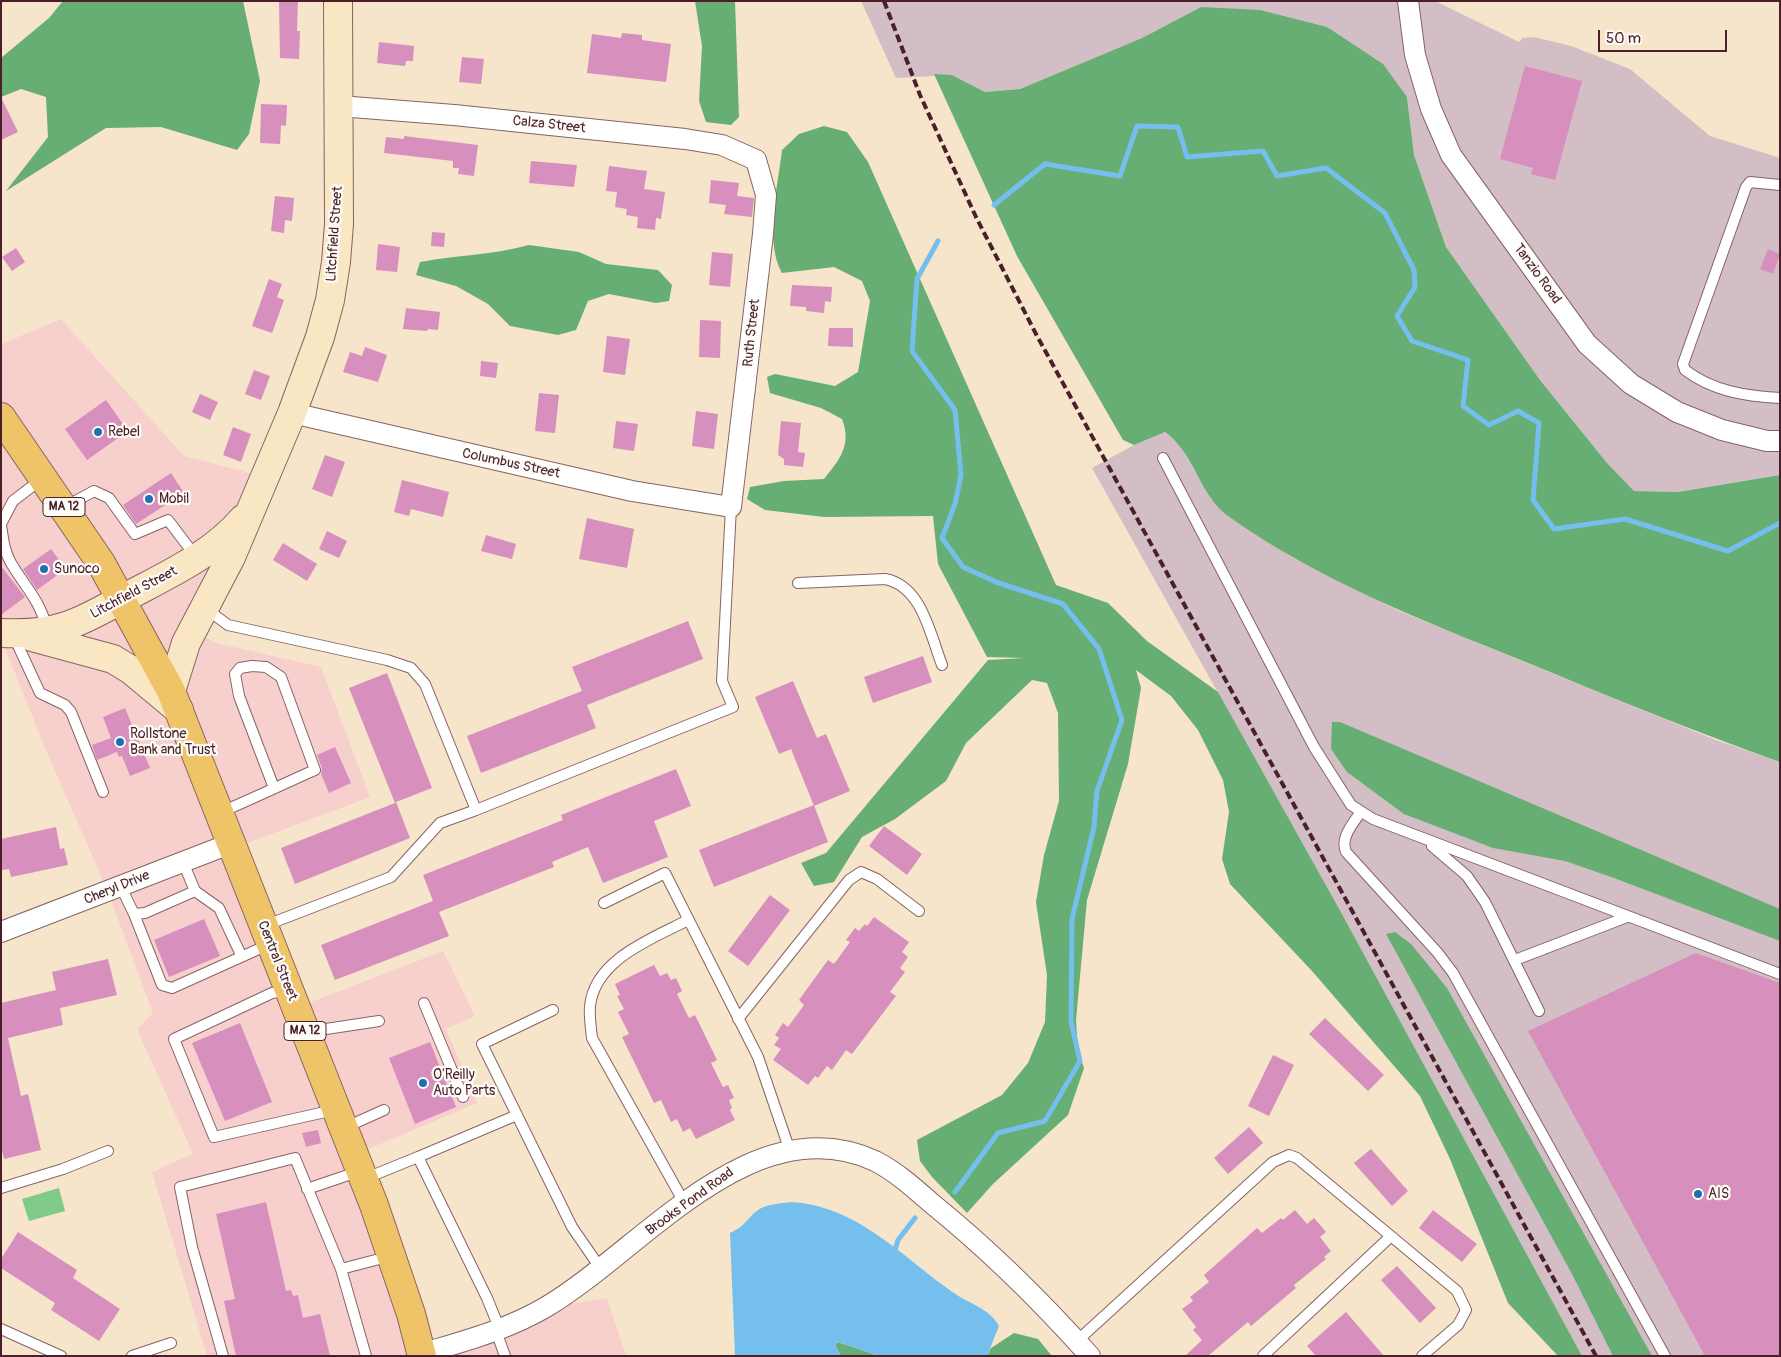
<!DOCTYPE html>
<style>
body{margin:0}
#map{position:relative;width:1781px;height:1357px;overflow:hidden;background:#f6e4cb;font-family:Pangolin,sans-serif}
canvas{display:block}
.frame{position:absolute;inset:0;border:2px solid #4a1f2b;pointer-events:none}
.scale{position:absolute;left:1598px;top:30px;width:129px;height:22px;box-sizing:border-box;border:2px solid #4a1f2b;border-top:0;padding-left:6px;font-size:15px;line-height:18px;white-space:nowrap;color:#4a1f2b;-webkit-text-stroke:4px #fdfcf7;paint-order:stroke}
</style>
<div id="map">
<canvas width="1781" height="1357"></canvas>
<div class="frame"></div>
<div class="scale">50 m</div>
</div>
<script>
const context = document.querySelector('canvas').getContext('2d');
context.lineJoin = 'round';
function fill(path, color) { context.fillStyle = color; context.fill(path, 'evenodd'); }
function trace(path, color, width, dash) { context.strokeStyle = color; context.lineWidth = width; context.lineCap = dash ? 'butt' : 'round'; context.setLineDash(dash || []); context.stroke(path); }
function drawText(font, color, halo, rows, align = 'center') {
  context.font = font + ' Pangolin,sans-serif'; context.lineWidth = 4.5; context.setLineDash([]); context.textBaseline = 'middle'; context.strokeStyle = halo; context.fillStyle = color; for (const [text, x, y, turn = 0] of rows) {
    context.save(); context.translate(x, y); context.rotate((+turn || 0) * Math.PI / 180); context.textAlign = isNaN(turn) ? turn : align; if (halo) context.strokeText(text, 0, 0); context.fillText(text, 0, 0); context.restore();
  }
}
const built = new Path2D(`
 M61,319L184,456L265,477L193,630L216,643L321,667L370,797L234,848L296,1008L443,951L475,1016L446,1029L477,1103L354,1155L421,1354L545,1308L607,1298L626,1356H207L152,1172L193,1154L137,1029L153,1013L108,892L46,750L1,638V344Z`);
const industrial = new Path2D(`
 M861,1H1435L1519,42L1522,38L1534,37L1571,46L1630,69L1710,136L1780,158V475L1678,492L1634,491L1607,463L1540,380L1446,247L1414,155L1407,97L1201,7L1142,38L1020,89L985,92L952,75L896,78Z
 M1165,432L1177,440L1199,479L1226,514L1293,558L1397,610L1716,740L1780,762V1356H1582L1342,914L1092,468L1134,445Z`);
const green = new Path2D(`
 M59,1188L65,1211L29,1221L22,1199Z`);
const forest = new Path2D(`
 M63,1H243L260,81L249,134L237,150L161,127L106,128L6,191L48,137L46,97L21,89L1,97V58L49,18Z
 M695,1H735L739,117L731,125L706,122L699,101L702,46Z
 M1201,7L1260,10L1327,27L1383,64L1407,97L1414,155L1446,247L1540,380L1607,463L1634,491L1678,492L1780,475V762C1693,731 1608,696 1523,661C1421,620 1318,580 1228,516C1200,496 1193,451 1165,432L1134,445L1123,440L1017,256L934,74L952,75L985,92L1020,89L1142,38Z
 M824,126L847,132L868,162L1056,585L1108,603L1147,641L1218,692L1342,914L1582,1356H1558L1508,1303L1450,1159L1420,1096L1312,971L1230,884L1222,859L1229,812L1223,780L1198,730L1171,696L1136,670L1141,688L1128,764L1087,900L1076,1020L1078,1051L1084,1068L1068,1115L993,1184L967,1213L932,1177L920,1161L917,1140L1002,1095L1028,1063L1045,1022L1047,975L1036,902L1044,855L1059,801L1058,713L1047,683L1032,680L966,743L946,781L895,819L862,837L834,882L814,886L801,863L826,853L988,660L1025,658L987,657L938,564L933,516L824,517L765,510L747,499L750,487L784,481L824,479C840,459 852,445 842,419L821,408L770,393L767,377L775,374L835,386L858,372L870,301L862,281L834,267L782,273C764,241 778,186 782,150L799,134Z
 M529,245L579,252L606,264L658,270L672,285L669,301L656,303L609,294L588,301L576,330L558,335L510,326L488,304L456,286L416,275L420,262C456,255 493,255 529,245Z
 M1332,722H1340L1780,909V941L1614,878L1565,861L1493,848L1404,814L1347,772L1331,749Z
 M1395,932L1411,944L1447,988L1652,1356H1613L1572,1274L1386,934Z
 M1014,1333L1038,1339L1052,1356H987L991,1348Z
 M838,1342L879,1356H841L835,1345Z`);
const water = new Path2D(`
 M790,1202C857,1205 902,1257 954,1293C970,1304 990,1309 999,1326L987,1356H879L838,1342L835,1345L841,1356H735L730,1233C746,1226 746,1219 758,1210C767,1204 779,1204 790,1202Z`);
const stream = new Path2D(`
 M994,205L1045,164L1120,176L1137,126L1178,127L1187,157L1263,151L1277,176L1326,168L1385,213L1414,270L1415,287L1397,316L1412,341L1468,360L1463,406L1489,425L1518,411L1539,423L1533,500L1554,529L1625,519L1728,551L1780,523
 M938,241L917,279L912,351L955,410L961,475L955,504L942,538L963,567L996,582L1063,604L1099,649L1122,720L1097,791L1094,827L1072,919L1071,1021L1080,1061L1045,1121L998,1133L955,1192
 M894,1253L898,1240L915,1218`);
const building = new Path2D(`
 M279,1H298L297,31H300L299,59L280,58Z
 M622,33L642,35V40L671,44L666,82L587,73L592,34L621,38Z
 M379,42L414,46L413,61H406L405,66L377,63Z
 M462,57L484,59L481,84L459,82Z
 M1525,66L1582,81L1555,180L1531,174L1533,168L1500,159Z
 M1,97L18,132L1,140Z
 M261,104L287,105L286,126L281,125L280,144L260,143Z
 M404,136L478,145L474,176L458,174L459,168H453V161L384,153L386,137L404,139Z
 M531,161L577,165L574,187L529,183Z
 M609,166L647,171L644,189L665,192L661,219L656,218L655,230L637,228L638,217L626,215L627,209L615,207L617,192L606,191Z
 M711,180L739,183L737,196L754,198L752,217L724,214L726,205L709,203Z
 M275,196L294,198L292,221L285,220L284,233L271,231Z
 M432,232L445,233L444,247L431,246Z
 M378,244L400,247L397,272L376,270Z
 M16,248L25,262L12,271L2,257Z
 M1768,249L1780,254L1773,274L1760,269Z
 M712,252L733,254L730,287L709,285Z
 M269,279L282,284L277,297L284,300L272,333L252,326Z
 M792,285L832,287L831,302L825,301L824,313L806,311V307L790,306Z
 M406,308L440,312L438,330L428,329L427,331L403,329Z
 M700,320L721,321L720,358L699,357Z
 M829,328H853V347L828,346Z
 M607,336L630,339L625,375L603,372Z
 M365,347L387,355L378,382L343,372L350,352L362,356Z
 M481,361L498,363L496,378L480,376Z
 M254,370L270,376L261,400L245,394Z
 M539,393L559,395L555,433L535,431Z
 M200,394L218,402L210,420L192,412Z
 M106,400L128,431L87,460L65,429Z
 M696,411L718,414L714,449L692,446Z
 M616,421L638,424L634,451L613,448Z
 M781,421L801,423L798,452L805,453L803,467L784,465V459L778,455Z
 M233,427L251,434L241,462L223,455Z
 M325,455L345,462L332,497L312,489Z
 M171,473L184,493L136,524L123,505Z
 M402,480L449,492L443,517L411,509L409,516L394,512Z
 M587,518L634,529L627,568L579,559Z
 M327,531L347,541L339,558L319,549Z
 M486,535L516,544L512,559L481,551Z
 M283,543L317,564L307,581L273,560Z
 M51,549L66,569L37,590L23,569Z
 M1,566L25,597L1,615Z
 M688,621L703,659L587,705L596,728L481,773L467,736L582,691L572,667Z
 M923,656L932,682L873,703L864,677Z
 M387,673L432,788L396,802L410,838L295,884L281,848L395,803L349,688Z
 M793,681L817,738L826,734L850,791L814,806L791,749L779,754L755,697Z
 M125,708L150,768L130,776L122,756L119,757L117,752L97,760L92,745L111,738L103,717Z
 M335,747L351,783L329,793L321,774L322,768L317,755Z
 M676,769L691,806L654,821L668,857L603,883L588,847L552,862L554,867L439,912L449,936L335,980L321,945L433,901L423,875L563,820L561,815Z
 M814,805L828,842L714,887L699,850Z
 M884,826L922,854L907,875L869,846Z
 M56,827L60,849L64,848L68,865L11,877L9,869L1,870V839Z
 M770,895L790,910L748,966L728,951Z
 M874,917L909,942L902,952L908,957L900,968L905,972L890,992L896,996L852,1054L846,1050L832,1070L827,1066L818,1078L815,1076L808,1085L773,1060L781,1049L774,1045L779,1038L775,1035L783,1023L788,1027L804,1005L799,1000L828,960L834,964L850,942L846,940L855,928L859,931L865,924L867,926Z
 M204,919L220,956L169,977L154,940Z
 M1696,953L1780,983V1356H1705L1528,1031Z
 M108,959L117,995L60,1008L63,1025L8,1038L21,1096L28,1094L41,1150L4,1159L1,1146V1003L56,990L52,972Z
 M654,965L660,976L667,973L671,980L676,978L682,991L677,994L689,1018L695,1015L717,1060L711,1063L723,1087L728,1085L734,1098L729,1100L732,1108L730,1110L735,1120L696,1139L690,1128L683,1132L677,1119L671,1122L661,1100L654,1103L622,1037L629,1034L618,1012L624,1009L617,996L620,995L615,984Z
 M1325,1018L1384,1075L1368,1091L1309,1034Z
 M240,1023L272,1102L225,1121L192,1043Z
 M430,1042L456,1107L415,1124L389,1058Z
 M1273,1055L1294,1065L1269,1116L1248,1106Z
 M1249,1127L1263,1143L1228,1174L1214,1158Z
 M318,1130L321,1143L306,1147L302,1133Z
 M1371,1149L1408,1191L1392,1206L1354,1163Z
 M266,1202L286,1291L291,1290L293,1296L298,1295L303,1318L320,1314L330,1356H236L224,1301L235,1299L216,1214Z
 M1295,1210L1307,1224L1314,1218L1326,1232L1320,1237L1331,1251L1324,1257L1326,1259L1294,1285L1296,1288L1251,1326L1248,1322L1208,1356H1185L1202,1340L1193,1330L1196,1327L1182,1309L1193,1301L1190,1297L1209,1282L1204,1275L1257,1228L1262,1233L1281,1218L1283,1220Z
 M1433,1210L1477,1244L1462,1262L1419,1228Z
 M18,1232L77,1270L73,1278L120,1309L99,1341L51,1310L55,1303L1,1268V1259Z
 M1397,1266L1436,1308L1420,1323L1381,1280Z
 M1346,1312L1384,1356H1316L1307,1346Z`);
const service = new Path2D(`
 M1780,185L1750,182L1746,187L1683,364L1685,370C1713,391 1744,396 1780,398
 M1163,458L1314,747L1351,805L1373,819L1780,974
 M65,507L94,491L109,498L135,534L168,520L196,557
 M1,524L13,501L43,478
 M1,525C3,538 4,551 11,563C25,587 41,601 47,630
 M798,583L885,579C922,586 930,634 942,665
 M205,608L228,625L387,660L411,668L425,684L476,810L440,823L391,877L264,926
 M14,637L40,693L65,705L71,712L103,792
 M476,810L733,707L722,681L731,507
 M221,812C252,799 283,784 315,770L281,677L266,667L252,666L240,668L235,674L239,696L274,788
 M1360,813C1352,825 1340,838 1346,852L1437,952L1453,973L1665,1356
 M1432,846L1467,876L1485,902L1539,1011
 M121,887L134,914L145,913L195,891L183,862
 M195,891L219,908L241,955
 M604,903L665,873L758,1057L790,1151
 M134,914L162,985L172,988L270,944
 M1515,960L1627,917
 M288,990L272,993L174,1039L214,1137L334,1110
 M424,1003L463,1097
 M553,1010L482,1044L572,1227L601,1269
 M738,1019L849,880L861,872L877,879L919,911
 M306,1032L379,1021
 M344,1128L384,1110
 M418,1157L517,1115
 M364,1179L418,1157L487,1298L500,1330
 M1,1188L63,1169L108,1151
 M307,1189L360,1171
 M685,1204L592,1038C591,1028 589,1016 590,1006C595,959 652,939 688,920
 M341,1269L391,1256
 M1,1329L61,1356
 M496,1331L505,1356
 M1077,1341L1273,1162L1289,1155L1297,1158L1457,1291L1466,1310L1458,1325L1422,1356
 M132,1356L171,1343
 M223,1356L192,1247L180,1187L295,1158L341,1269L366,1356
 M1263,1356L1390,1237`);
const minor = new Path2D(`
 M1408,1L1415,55L1431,109L1451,155L1587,344L1631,384L1677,412L1722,430L1767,441H1780
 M292,413L632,491L731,507L763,234L766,195L756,160L722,145L685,139L454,115L339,106
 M1,932L232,843
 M421,1354C464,1341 507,1330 546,1307C641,1251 752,1104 875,1161C895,1171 913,1187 930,1202C987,1248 1041,1301 1090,1356`);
const secondary = new Path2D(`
 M1,633C23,634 45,633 66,626C88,619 108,606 128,596C169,574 212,555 243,519
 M32,637L113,659L131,670L179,710
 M171,691L186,643L231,557L292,413L320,337L330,300L336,262L339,224L338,1`);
const primary = new Path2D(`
 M1,417L101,563L171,691L374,1205L411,1314L422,1356`);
const rail = new Path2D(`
 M884,1L920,95L976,217L1036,334L1596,1356`);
const markers = [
 [98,432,5,"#1f6fb2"],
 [149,499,5,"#1f6fb2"],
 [44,569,5,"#1f6fb2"],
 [120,742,5,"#1f6fb2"],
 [423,1083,5,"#1f6fb2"],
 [1698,1194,5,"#1f6fb2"]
];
const shields = [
 [64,507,42],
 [305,1031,42]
];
const shieldNames = [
 ["MA 12",64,507],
 ["MA 12",305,1031]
];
const streetNames = [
 ["Calza Street",549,125,6],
 ["Litchfield Street",335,234,-86],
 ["Tanzio Road",1537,274,54],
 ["Ruth Street",752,333,-84],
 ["Columbus Street",511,464,12],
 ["Litchfield Street",134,593,-28],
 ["Cheryl Drive",117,888,-22],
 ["Central Street",277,961,68],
 ["Brooks Pond Road",690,1202,-36]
];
const poiNames = [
 ["Rebel",108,432],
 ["Mobil",159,499],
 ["Sunoco",54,569],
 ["Rollstone",130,734],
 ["Bank and Trust",130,750],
 ["O'Reilly",433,1075],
 ["Auto Parts",433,1091],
 ["AIS",1708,1194]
];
fill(built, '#f7d0ce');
fill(industrial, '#d2bec4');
fill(green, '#7fca88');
fill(forest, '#67ae74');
fill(water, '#74bfed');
trace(stream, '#74bfed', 5);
fill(building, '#d790bd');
trace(service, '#866463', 12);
trace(minor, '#866463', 22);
trace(secondary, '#866463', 30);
trace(primary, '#866463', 30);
trace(service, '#fff', 10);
trace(minor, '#fff', 20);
trace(secondary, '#f9e7c3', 28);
trace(primary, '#efc469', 28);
trace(rail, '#4a1f2b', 4, [8, 4]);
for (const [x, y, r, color] of markers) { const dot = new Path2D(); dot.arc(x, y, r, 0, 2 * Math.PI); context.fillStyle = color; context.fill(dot); trace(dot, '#fdfcf7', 2); }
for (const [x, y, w] of shields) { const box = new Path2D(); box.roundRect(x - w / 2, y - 9.5, w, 19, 4); context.fillStyle = '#fdfcf7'; context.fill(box); trace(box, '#4a1f2b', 1); }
drawText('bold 12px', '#4a1f2b', null, shieldNames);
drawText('14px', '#4a1f2b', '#fdfcf7', streetNames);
drawText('14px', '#4a1f2b', '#fdfcf7', poiNames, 'left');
</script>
